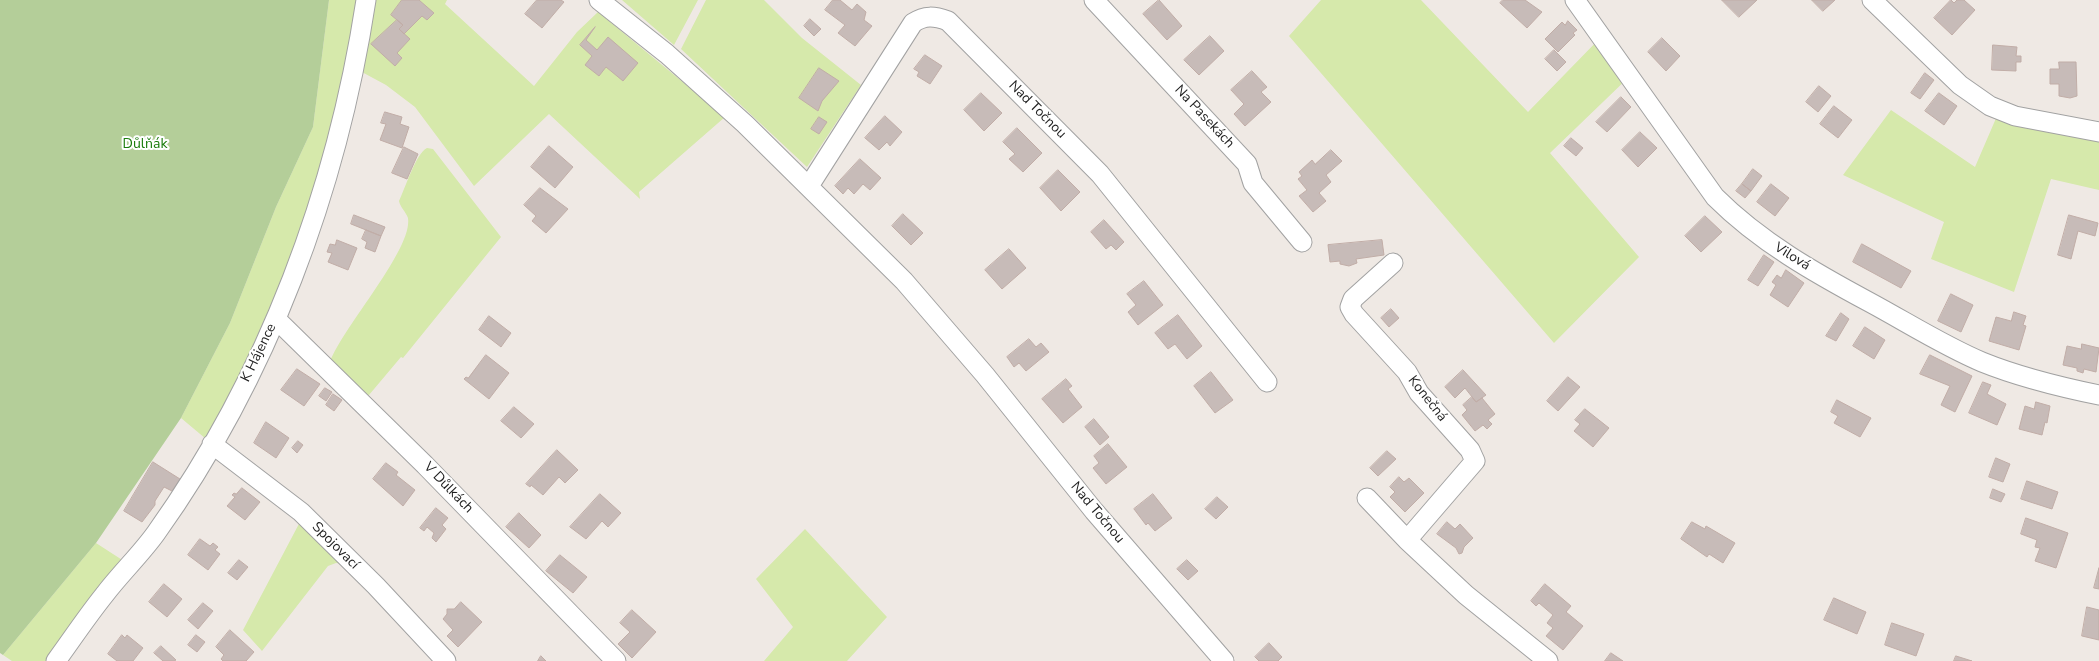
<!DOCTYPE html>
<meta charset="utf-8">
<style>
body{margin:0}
canvas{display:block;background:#efe9e4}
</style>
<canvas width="2099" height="661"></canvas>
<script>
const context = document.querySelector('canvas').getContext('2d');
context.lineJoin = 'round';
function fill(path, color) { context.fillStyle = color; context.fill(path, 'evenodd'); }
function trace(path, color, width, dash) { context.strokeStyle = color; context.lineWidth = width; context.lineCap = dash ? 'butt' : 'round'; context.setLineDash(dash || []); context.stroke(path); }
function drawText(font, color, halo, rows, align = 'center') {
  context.font = font + ' "Nunito Sans",sans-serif'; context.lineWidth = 4; context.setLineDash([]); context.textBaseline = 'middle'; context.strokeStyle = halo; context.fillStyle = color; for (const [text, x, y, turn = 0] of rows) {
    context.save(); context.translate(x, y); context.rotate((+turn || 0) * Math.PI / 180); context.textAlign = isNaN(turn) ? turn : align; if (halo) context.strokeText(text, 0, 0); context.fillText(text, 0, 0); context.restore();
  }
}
const grass = new Path2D(`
 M329,0H366L335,155L212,444L181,418L230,323L276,207L313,127Z
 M373,0H447L445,4L534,86L577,32L598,12L725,117L639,192L640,199L549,114L474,186L415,107L386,85L360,71Z
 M622,0H698L674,45Z
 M706,0H764L802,38L861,85L807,167L681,49Z
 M1321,0H1421L1528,112L1602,36L1630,76L1550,153L1639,257L1554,343L1289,36Z
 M1891,110L1975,167L1997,116L2099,138V190L2051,179L2014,292L1931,259L1944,222L1843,175Z
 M427,148L433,149L501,237L403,358L401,357L369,395H366L330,362C343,327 413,249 408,218C406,212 400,207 399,201C405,189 416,153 427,148Z
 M301,520L344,564L336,563L328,566L262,651L243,630Z
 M805,529L887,617L847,661H764L793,627L756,579Z
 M96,543L130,565L57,661H12L3,655Z`);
const forest = new Path2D(`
 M0,0H329L313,127L276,207L230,323L181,418L96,543L3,655L0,653Z`);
const building = new Path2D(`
 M402,0H419L434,13L427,20L422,16L404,34L399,29L403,25L391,15Z
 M537,0H561L564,2L542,28L525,14Z
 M833,0H840L852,10L857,4L866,12L864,20L872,26L855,46L838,33L845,25L825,10Z
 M1159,0L1182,26L1167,40L1143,14Z
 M1503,0H1525L1542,12L1527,28L1500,3Z
 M1722,0H1757L1739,17Z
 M1812,0H1835L1823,11Z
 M1951,0L1954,3L1957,0H1964L1975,10L1952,35L1934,18Z
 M810,19L821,29L814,36L804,26Z
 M397,20L403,25L399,29L410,39L397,53L402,58L395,66L371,44Z
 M1568,21L1577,30L1573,33L1575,35L1558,52L1545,39L1562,22L1565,25Z
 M595,27L586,40L597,50L608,37L638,63L623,81L606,67L599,76L585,65L592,56L580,45Z
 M1210,36L1224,51L1199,75L1184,60Z
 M1662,38L1680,56L1666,71L1648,52Z
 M1993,45L2017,47L2016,56H2021V62H2016V71L1992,70Z
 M1554,50L1566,62L1557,71L1545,59Z
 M925,55L942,66L930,84L917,76L919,72L914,69Z
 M2059,62H2076L2077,96L2070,98L2059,96V84H2050V69H2059Z
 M819,68L839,81L822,101L818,111L799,98Z
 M1252,71L1267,87L1261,92L1271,102L1245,126L1234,114L1244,104L1231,90Z
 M1925,73L1934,80L1920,99L1911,93Z
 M1819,86L1831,96L1818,112L1806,102Z
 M981,93L1002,113L984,131L964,110Z
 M1939,93L1957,106L1944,125L1925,111Z
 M1621,97L1631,107L1607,132L1596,122Z
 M1834,106L1852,120L1838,138L1820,124Z
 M385,112L402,117L400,124L409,127L402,148L380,140L386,124L381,123Z
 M885,116L902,132L890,146L887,142L879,150L865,138Z
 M819,117L827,122L819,134L811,129Z
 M1017,128L1042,153L1023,172L1009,159L1015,154L1003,142Z
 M1640,132L1657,148L1638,167L1622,150Z
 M1571,138L1583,148L1576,156L1564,146Z
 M549,146L573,167L555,188L531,167Z
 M404,147L418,154L407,179L392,173Z
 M1331,150L1342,161L1326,175L1331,182L1319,193L1326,201L1313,212L1299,196L1307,190L1298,179L1302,176L1299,172L1312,160L1315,164Z
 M860,159L881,178L870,190L863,184L854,194L848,188L843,194L835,186Z
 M1753,169L1762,176L1751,191L1742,184Z
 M1058,170L1080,192L1061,211L1040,188Z
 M1742,184L1751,191L1745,198L1736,191Z
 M1771,184L1789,198L1775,216L1757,202Z
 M540,188L568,209L546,233L532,221L536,216L524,205Z
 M903,214L923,233L911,245L892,226Z
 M354,215L385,227L381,236L351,224Z
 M2069,215L2098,223L2095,236L2078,231L2071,259L2058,255Z
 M1705,216L1722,232L1701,252L1685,236Z
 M1104,220L1124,242L1116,250L1111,245L1106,249L1091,232Z
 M366,230L381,236L375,252L365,248L367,242L362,239Z
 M337,240L357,248L348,270L328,262L332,253L327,252L330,244L335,245Z
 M1382,240L1384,255L1356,259L1357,263L1349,266L1340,264V261L1330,262L1328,245Z
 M1862,244L1911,271L1901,288L1853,262Z
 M1009,249L1026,268L1002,289L985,270Z
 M1764,255L1774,262L1758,286L1748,280Z
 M1786,270L1804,283L1788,307L1770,295L1776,285L1772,282L1777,275L1781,278Z
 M1144,281L1163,305L1138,325L1128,312L1136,305L1127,294Z
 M1951,294L1973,305L1961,332L1938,321Z
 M1391,309L1399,318L1389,327L1381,318Z
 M2014,312L2026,316L2023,325L2026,326L2019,350L1989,341L1996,317L2011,321Z
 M1841,313L1849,319L1836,341L1826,336Z
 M1178,315L1202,346L1187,359L1175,344L1168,349L1155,333Z
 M489,316L511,333L501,347L479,330Z
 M1865,327L1885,340L1874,359L1853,346Z
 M1029,339L1036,347L1041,343L1049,352L1026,371L1019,363L1014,367L1007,357Z
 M2082,344L2099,348L2096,372L2084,369L2083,373L2077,371V368L2063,365L2067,346L2081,349Z
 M486,355L509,373L489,399L464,379L466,377L468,378Z
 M1930,355L1972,376L1955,412L1941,405L1950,386L1920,374Z
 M297,369L320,384L304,406L281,390Z
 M1463,370L1486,395L1476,402L1465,388L1455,398L1445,387Z
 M1211,372L1233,400L1215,413L1194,386Z
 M1568,377L1580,387L1558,411L1547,401Z
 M1066,379L1072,386L1068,389L1082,407L1063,423L1042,399Z
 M1983,382L1991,385L1987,394L2006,404L1997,425L1969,413Z
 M325,388L332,392L326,401L319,396Z
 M333,394L342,400L334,411L326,405Z
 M1472,397L1476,402L1482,398L1495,414L1488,420L1492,424L1487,429L1483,425L1475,431L1462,415L1467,410L1463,405Z
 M1837,400L1871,418L1860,437L1834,423L1838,416L1831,412Z
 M2036,402L2050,406L2047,423L2045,422L2042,435L2019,429L2025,406L2034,409Z
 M514,407L534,424L521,438L501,421Z
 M1585,409L1609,428L1593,447L1574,431L1580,424L1575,420Z
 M1094,419L1109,437L1100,445L1085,427Z
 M266,422L289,438L276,458L254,443Z
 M298,441L303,445L297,453L292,448Z
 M1108,444L1127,467L1106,484L1093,468L1099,463L1094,456Z
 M557,450L578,470L565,483L559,477L543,495L531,485L530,487L526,484Z
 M1387,451L1396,459L1378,476L1370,468Z
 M1996,458L2010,464L2003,482L1989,477Z
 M153,462L180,479L172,491L164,487L155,501V505L142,522L124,511Z
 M386,463L398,472L396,475L415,490L403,506L373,479Z
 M1399,477L1404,482L1409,478L1424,493L1405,512L1390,497L1395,492L1390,487Z
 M2027,481L2058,492L2052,509L2021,499Z
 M242,488L260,502L245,520L227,506L235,497L232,495L234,493L236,494Z
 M1993,489L2005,494L2001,502L1990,498Z
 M600,494L621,513L608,527L602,521L586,539L570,527Z
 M1153,494L1172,518L1155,531L1148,523L1146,525L1134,509Z
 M1217,497L1228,507L1216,519L1205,509Z
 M436,508L448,518L442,525L446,529L436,542L432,538L434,533L427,527L424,531L420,528Z
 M519,513L541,535L529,548L506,527Z
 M2026,518L2068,533L2056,568L2035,561L2040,548L2035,547L2037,540L2021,534Z
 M1447,522L1455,529L1460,524L1473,538L1464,547L1462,553L1459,554L1456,548L1437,534Z
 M1692,522L1705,529L1706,526L1735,543L1723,563L1709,554L1707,557L1681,539Z
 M200,539L210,546L213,543L218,547L215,550L220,554L208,570L188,555Z
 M560,555L587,577L573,593L546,571Z
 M239,560L248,567L237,580L228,573Z
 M1187,560L1198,571L1188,580L1177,569Z
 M2099,568V589L2094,588Z
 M164,584L182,599L167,617L149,602Z
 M1545,584L1571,606L1566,612L1583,626L1563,650L1546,636L1553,628L1547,623L1553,615L1539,603L1536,606L1531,601Z
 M1834,598L1866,612L1857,634L1824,620Z
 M461,602L482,622L458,647L447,636L453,630L443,619L447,614V609H454Z
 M203,603L213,611L198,629L188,620Z
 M2087,607L2099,610V640L2082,636Z
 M632,610L656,632L632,658L618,644L630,632L620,623Z
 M1892,623L1924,634L1916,656L1885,645Z
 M230,630L254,652L246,661H223L221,659L224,655L216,647Z
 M122,635L125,638L127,635L143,648L133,661H117L108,654Z
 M196,635L205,642L197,652L188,645Z
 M1269,643L1282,657L1278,661H1259L1255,657Z
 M161,646L176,660L174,661H163L154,653Z
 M1611,653L1623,661H1605Z
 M541,656L546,661H538Z
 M1956,656L1972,661H1954Z`);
const minor = new Path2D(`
 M599,0L667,54L745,124L904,281L985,375L1094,511L1224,661
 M1094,0L1247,164L1253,183L1302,242
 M1575,0L1715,197C1760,242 1815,273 1871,303C1908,323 1944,346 1982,362C2019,377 2060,387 2099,395
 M1872,0L1960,85L1990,106L2015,116L2099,132
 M809,186L913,23C925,15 934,16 948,21L1100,174L1267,382
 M1393,263L1353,299L1350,307L1354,314L1407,372L1419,393L1470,450L1475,461L1407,540
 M276,319L425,465L616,661
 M212,444L301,512L376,586L446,661
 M1367,498L1407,540L1466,595L1548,661
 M56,661C72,639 88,615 105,594C121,573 141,554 156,533C268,376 337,190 366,0`);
const streetNames = [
 ["Nad Točnou",1037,110,45],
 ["Na Pasekách",1204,117,47],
 ["Vilová",1792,257,32],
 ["K Hájence",259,353,-64],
 ["Konečná",1427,399,52],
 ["V Důlkách",448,488,46],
 ["Nad Točnou",1097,513,50],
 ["Spojovací",335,546,45]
];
const parkNames = [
 ["Důlňák",145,145]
];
fill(grass, '#d6e9ab');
fill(forest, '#b4ce99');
fill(building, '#c7bbb8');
trace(building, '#c1ada7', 1);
trace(minor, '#a2a2a2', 21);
trace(minor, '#fff', 19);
drawText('14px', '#1e1e1e', '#fff', streetNames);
drawText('14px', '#1a7c0c', '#fff', parkNames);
</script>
